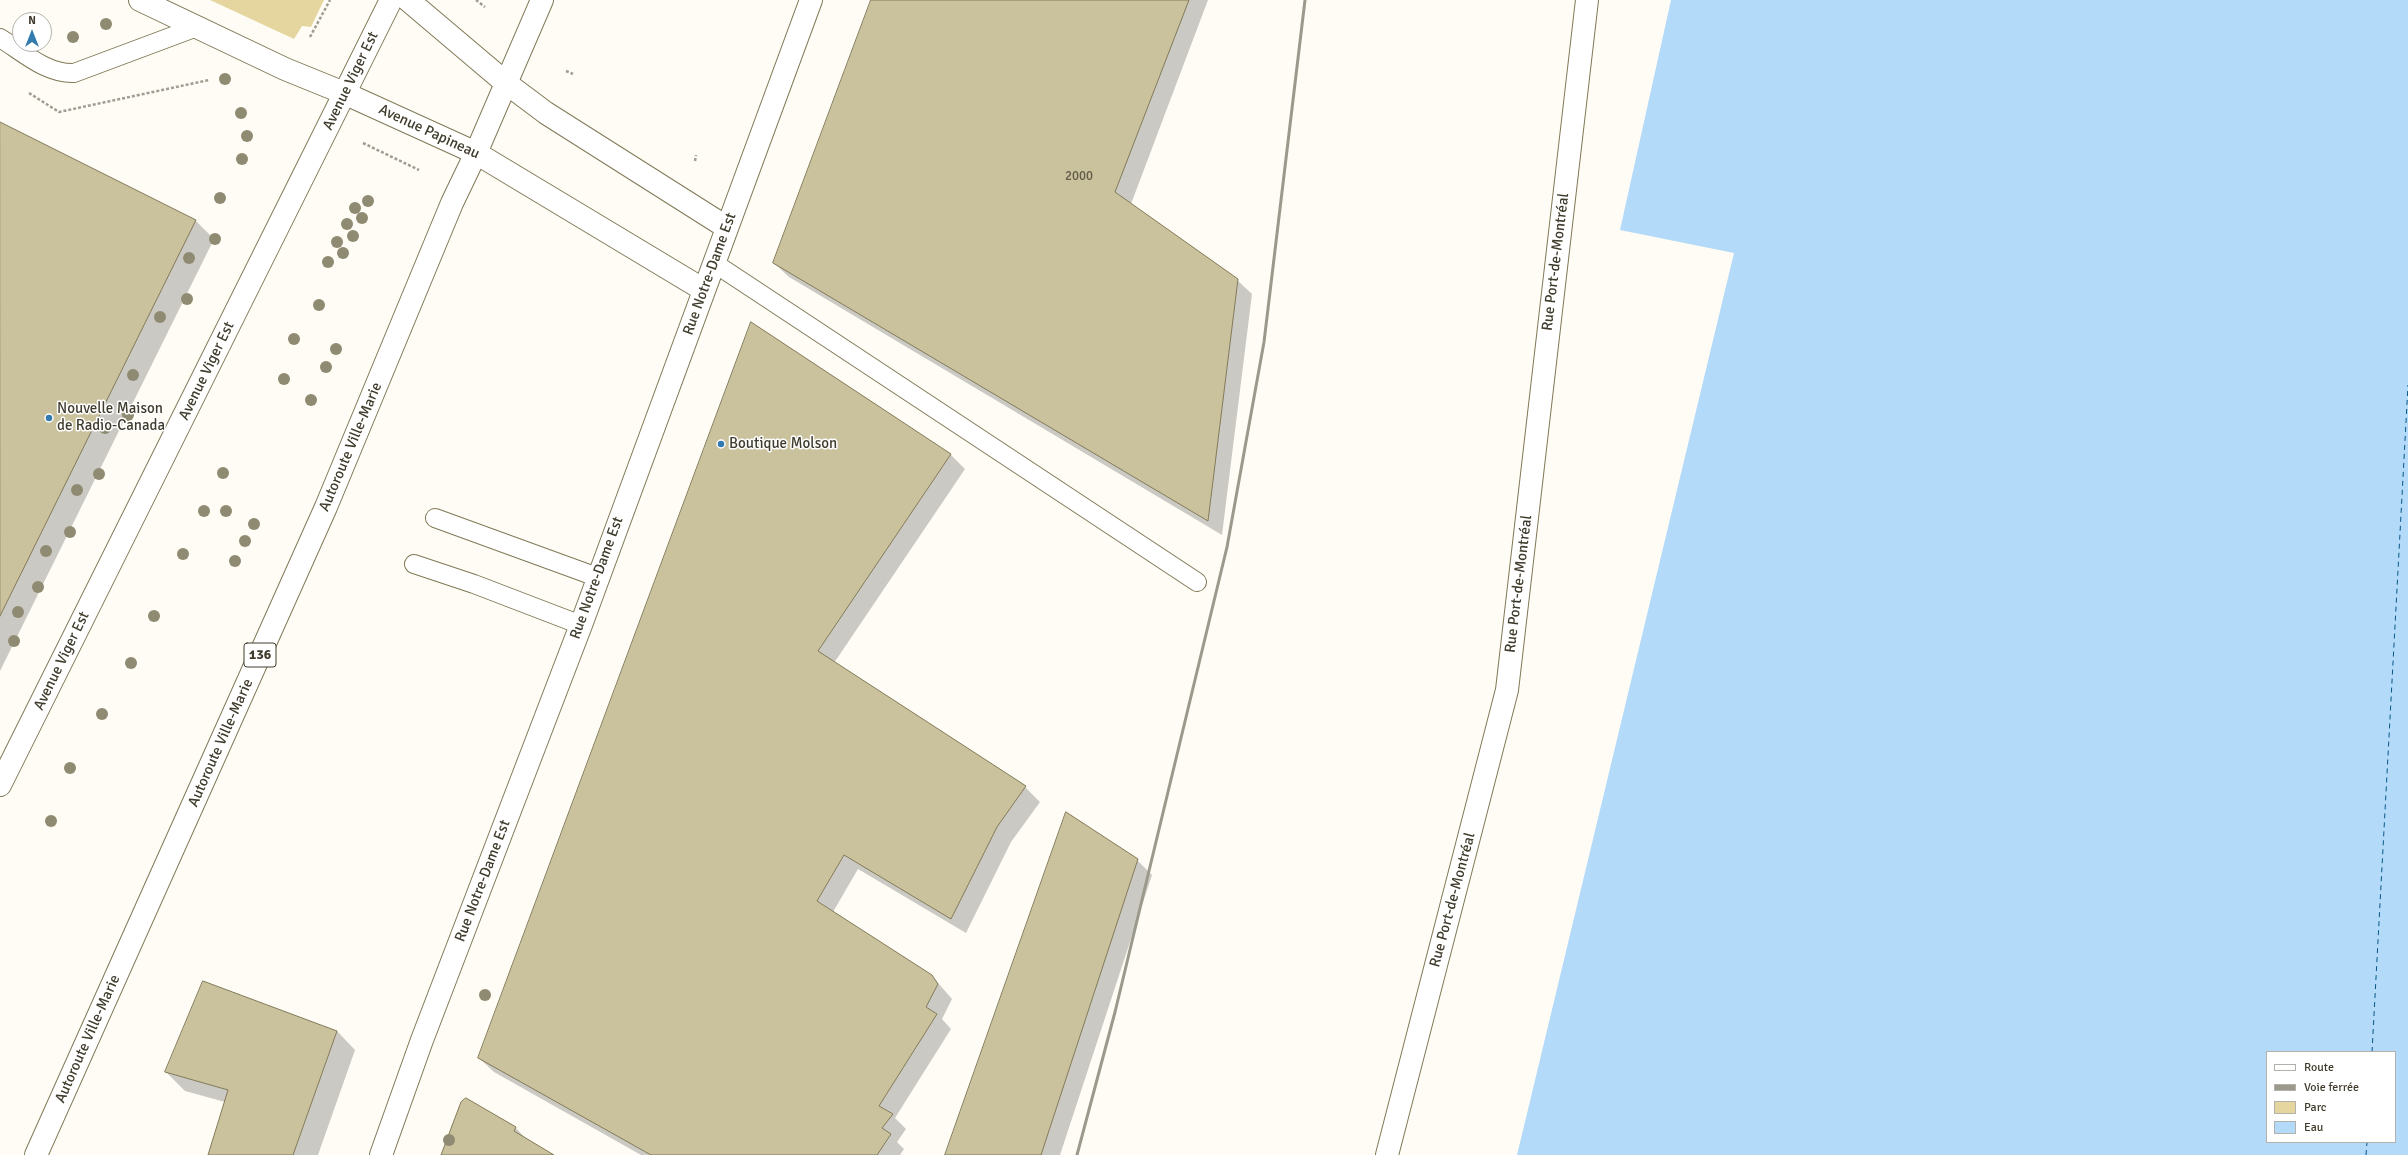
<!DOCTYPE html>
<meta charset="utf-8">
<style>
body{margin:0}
#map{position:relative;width:2408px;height:1155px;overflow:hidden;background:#fefcf4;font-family:Signika,sans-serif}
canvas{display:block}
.legend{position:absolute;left:2266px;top:1051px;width:130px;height:92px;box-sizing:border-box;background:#fff;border:1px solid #b3b1ab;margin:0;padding:5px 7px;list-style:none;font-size:12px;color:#403c2d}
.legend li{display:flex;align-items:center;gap:8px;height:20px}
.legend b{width:20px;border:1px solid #b3b1ab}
.north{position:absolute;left:12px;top:12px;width:40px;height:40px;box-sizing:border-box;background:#fff;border:1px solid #b3b1ab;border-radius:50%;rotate:0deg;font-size:11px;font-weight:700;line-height:16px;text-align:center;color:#403c2d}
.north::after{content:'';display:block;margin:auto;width:14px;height:18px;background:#337aaf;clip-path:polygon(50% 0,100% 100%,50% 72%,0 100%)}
</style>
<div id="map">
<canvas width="2408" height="1155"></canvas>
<ul class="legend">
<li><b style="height:5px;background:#fff"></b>Route</li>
<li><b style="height:5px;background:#9b988c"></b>Voie ferrée</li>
<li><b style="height:11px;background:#e4d69e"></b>Parc</li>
<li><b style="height:11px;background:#b4dafa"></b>Eau</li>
</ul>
<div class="north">N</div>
</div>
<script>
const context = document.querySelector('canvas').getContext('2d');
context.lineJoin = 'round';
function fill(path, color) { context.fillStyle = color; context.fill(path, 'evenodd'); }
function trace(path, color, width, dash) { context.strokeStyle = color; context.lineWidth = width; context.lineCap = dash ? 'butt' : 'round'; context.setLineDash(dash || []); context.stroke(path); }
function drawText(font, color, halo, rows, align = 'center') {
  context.font = font + ' Signika,sans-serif'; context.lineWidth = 3; context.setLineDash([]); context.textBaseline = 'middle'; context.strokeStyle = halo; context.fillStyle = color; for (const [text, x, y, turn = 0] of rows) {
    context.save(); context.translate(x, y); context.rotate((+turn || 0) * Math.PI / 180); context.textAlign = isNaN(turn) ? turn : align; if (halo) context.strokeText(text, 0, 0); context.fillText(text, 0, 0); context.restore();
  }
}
const green = new Path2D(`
 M210,0H324L311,27L302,26L294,39Z`);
const water = new Path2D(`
 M1671,0H2408V1155H1517L1734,253L1620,230ZM2267,1052H2395V1142H2267Z`);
const shadow = new Path2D(`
 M872,0H1208L1131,204L1237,280L1252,294L1222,535L789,277L774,263Z
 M0,124L196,221L214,239L0,671Z
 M751,323L951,455L965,469L834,663L1025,787L1040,802L1011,842L966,933L858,869L833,912L932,976L952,999L942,1019L951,1029L895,1118L906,1129L897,1142L904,1149L900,1155H641L494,1072L479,1058Z
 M1137,860L1152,875L1060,1155H946Z
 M203,982L337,1031L355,1050L318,1155H209L225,1102L185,1091L166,1072Z
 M516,1128L529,1142L552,1155H442Z`);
const ferry = new Path2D(`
 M2372,1052L2408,385
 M2366,1155L2367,1142`);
const building = new Path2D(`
 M871,0H1189L1115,192L1238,279L1208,521L773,263Z
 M0,122L196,220L0,616Z
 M751,322L951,454L818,651L1026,786L997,827L951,919L844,855L817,901L932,975L938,984L926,1007L937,1014L879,1106L893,1114L882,1128L891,1134L877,1155H651L478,1058Z
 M1066,812L1138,859L1041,1155H945Z
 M203,981L337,1031L293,1155H208L228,1090L165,1072Z
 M466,1098L516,1127L514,1131L554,1155H441L461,1102Z`);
const path = new Path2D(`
 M476,0L485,7
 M310,37L330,0
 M566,71L573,74
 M29,93L59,112L209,80
 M363,143L419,170
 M695,161L696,155`);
const service = new Path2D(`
 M0,38C23,52 46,74 74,73L197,27
 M714,263L1197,582
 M435,518L597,577
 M414,564L474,584L581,625`);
const minor = new Path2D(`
 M1387,1155L1507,690L1587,0`);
const secondary = new Path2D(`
 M140,0L285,69L344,93L476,153L704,290
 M408,0L506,83L546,113L726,227
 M381,1155L422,1040L581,625L811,0`);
const primary = new Path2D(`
 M476,153L542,0
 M0,785L391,0`);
const trunk = new Path2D(`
 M36,1155L326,507L452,203L476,153`);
const rail = new Path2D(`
 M1077,1155L1115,1012L1227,547L1264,342L1305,0`);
const trees = [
 [106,24],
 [73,37],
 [225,79],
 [241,113],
 [247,136],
 [242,159],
 [220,198],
 [368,201],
 [355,208],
 [362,218],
 [347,224],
 [353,236],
 [215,239],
 [337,242],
 [343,253],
 [189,258],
 [328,262],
 [187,299],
 [319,305],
 [160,317],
 [294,339],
 [336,349],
 [326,367],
 [133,375],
 [284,379],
 [311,400],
 [128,415],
 [105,428],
 [223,473],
 [99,474],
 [77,490],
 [204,511],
 [226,511],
 [254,524],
 [70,532],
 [245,541],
 [46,551],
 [183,554],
 [235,561],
 [38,587],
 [18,612],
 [154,616],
 [14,641],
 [131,663],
 [102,714],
 [70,768],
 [51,821],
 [485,995],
 [449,1140]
];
const markers = [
 [49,418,4,"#337aaf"],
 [721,444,4,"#337aaf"]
];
const numberNames = [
 ["2000",1079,177]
];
const shields = [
 [260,655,32]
];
const shieldNames = [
 ["136",260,655]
];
const streetNames = [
 ["Avenue Viger Est",351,81,-64],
 ["Avenue Papineau",429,132,25],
 ["Rue Port-de-Montréal",1556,262,-83],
 ["Rue Notre-Dame Est",710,274,-70],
 ["Avenue Viger Est",207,371,-64],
 ["Autoroute Ville-Marie",351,447,-67],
 ["Rue Notre-Dame Est",597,578,-70],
 ["Rue Port-de-Montréal",1519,584,-83],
 ["Avenue Viger Est",62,661,-64],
 ["Autoroute Ville-Marie",221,743,-66],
 ["Rue Notre-Dame Est",483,881,-69],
 ["Rue Port-de-Montréal",1453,900,-75],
 ["Autoroute Ville-Marie",88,1039,-66]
];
const poiNames = [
 ["Nouvelle Maison",57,409],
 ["de Radio-Canada",57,426],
 ["Boutique Molson",729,444]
];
fill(green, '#e4d69e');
fill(water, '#b4dafa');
fill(shadow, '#0003');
trace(ferry, '#065686', 1, [5, 4]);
fill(building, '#cac19d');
trace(building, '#827a58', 1);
trace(service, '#817958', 20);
trace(minor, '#817958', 24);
trace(secondary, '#817958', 24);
trace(primary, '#817958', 24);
trace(trunk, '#817958', 24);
trace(path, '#a09d92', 2.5, [3, 2]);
trace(service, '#fff', 18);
trace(minor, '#fff', 22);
trace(secondary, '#fff', 22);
trace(primary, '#fff', 22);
trace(trunk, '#fff', 22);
trace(rail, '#9b988c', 3);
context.fillStyle = '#8f8a72';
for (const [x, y] of trees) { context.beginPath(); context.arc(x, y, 6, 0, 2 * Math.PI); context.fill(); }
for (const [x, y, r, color] of markers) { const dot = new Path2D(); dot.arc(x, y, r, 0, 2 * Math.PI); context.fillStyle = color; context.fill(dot); trace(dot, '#fff', 1.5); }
drawText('13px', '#625d49', null, numberNames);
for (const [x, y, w] of shields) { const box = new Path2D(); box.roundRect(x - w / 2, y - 12, w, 24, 3); context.fillStyle = '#fff'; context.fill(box); trace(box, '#403c2d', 1); }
drawText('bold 14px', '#403c2d', null, shieldNames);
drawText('15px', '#403c2d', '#fff', streetNames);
drawText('15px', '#403c2d', '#fff', poiNames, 'left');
</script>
